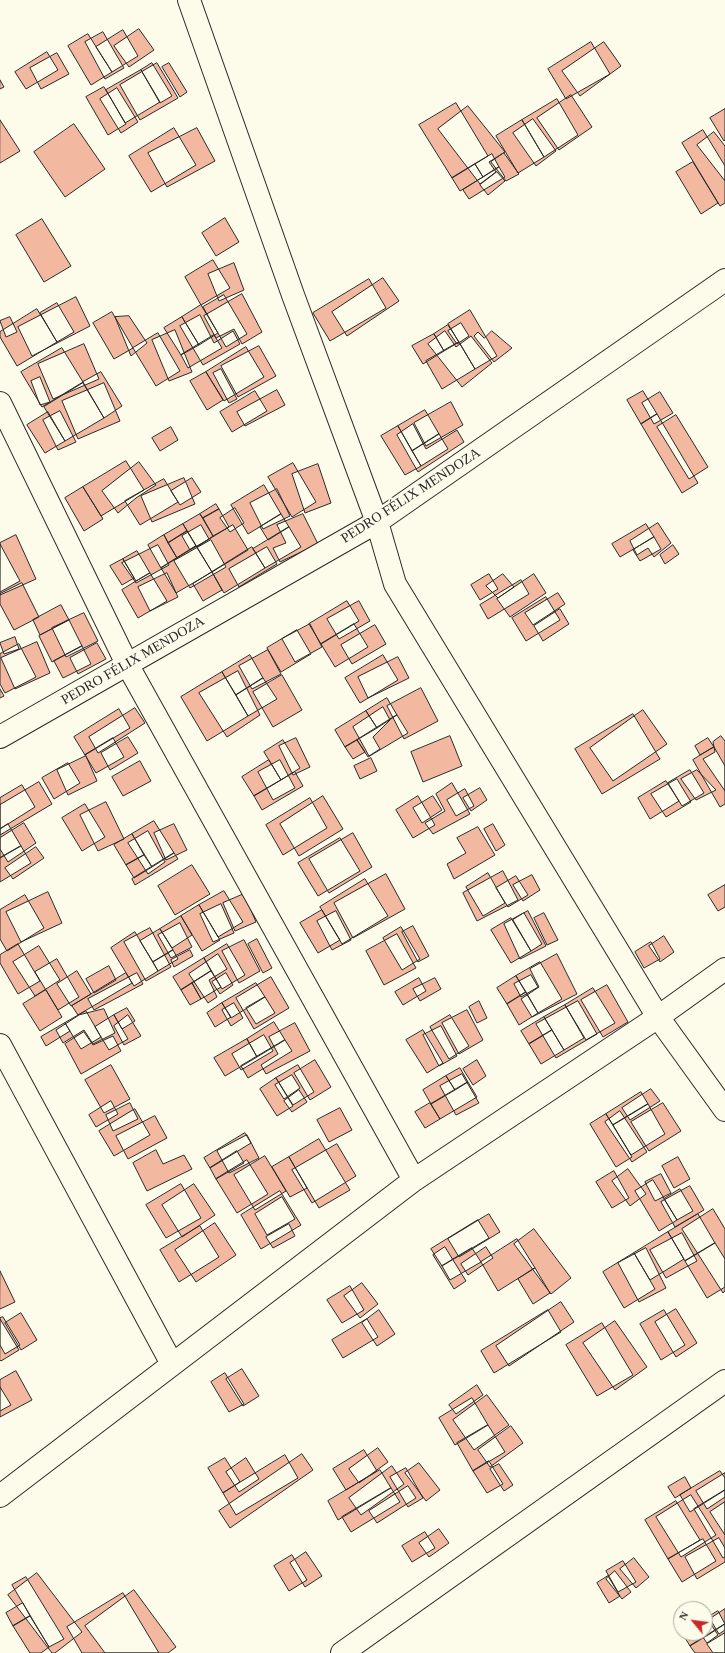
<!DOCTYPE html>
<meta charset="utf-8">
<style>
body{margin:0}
#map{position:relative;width:725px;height:1653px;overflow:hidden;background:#fdfbea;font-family:"Times New Roman",serif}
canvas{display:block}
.north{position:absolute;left:673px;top:1601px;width:40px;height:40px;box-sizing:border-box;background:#fdfbea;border:1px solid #a9a89e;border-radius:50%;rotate:299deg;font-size:11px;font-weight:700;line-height:16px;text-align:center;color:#2b2b2b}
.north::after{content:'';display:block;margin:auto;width:14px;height:18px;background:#c62828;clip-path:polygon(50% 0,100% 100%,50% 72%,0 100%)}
</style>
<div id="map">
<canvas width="725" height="1653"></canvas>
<div class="north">N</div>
</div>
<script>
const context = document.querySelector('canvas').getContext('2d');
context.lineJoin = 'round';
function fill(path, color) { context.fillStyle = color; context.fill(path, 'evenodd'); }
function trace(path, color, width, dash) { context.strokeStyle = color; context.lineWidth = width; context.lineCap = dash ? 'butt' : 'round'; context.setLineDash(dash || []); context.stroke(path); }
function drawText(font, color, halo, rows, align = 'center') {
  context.font = font + ' "Times New Roman",serif'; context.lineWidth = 3; context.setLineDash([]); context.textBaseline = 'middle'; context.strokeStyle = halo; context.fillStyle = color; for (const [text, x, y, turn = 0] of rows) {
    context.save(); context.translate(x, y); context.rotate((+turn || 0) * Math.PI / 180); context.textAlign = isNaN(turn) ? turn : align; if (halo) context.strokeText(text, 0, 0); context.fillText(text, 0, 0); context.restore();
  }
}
const building = new Path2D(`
 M139,29L154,50L129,67L114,46Z
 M123,30L138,56L112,72L96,47Z
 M103,32L124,68L105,79L85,42Z
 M88,34L112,72L91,85L68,46Z
 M591,42L610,74L566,99L548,69Z
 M604,42L621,66L580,96L562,71Z
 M47,52L58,70L26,89L15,72Z
 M57,53L69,74L41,89L30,68Z
 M152,63L172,96L160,103L141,70Z
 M157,63L178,98L140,120L120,85Z
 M169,63L187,92L180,97L162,67Z
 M141,70L160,102L125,123L106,90Z
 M0,80L4,87L0,89Z
 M104,87L126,124L108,135L86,97Z
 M117,88L138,122L121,133L100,99Z
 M571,95L592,127L559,150L537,118Z
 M557,99L578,135L544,157L522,120Z
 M456,103L488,156L452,178L419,125Z
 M468,106L505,152L489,162L496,172L480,184L438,129Z
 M725,109V140L724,141L710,118Z
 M533,119L556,151L536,166L513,133Z
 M0,120L20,151L0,163Z
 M522,120L544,157L518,173L496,136Z
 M74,124L105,169L65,197L34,152Z
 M174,128L196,165L151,192L129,156Z
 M197,128L215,161L167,187L148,153Z
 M703,130L725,166V203L720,206L682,143Z
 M714,132L725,146V181L697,145Z
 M504,153L519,174L506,181L491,162Z
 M492,154L499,167L483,177L475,164Z
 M693,162L718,203L701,214L676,172Z
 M475,164L483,177L460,191L452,178Z
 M499,167L505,177L469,199L463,190Z
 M497,172L505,181L488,195L480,185Z
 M225,218L239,242L216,256L202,233Z
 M42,219L71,266L44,282L16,235Z
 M213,260L230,288L201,305L185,277Z
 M234,263L244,290L219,301L208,274Z
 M383,278L399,301L347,336L332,312Z
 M369,279L386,308L330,341L313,313Z
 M242,294L262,332L242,344L234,329L216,338L204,316Z
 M224,295L247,334L226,347L203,307Z
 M76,297L90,326L32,356L18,327Z
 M57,303L74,332L57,342L40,313Z
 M201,305L218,333L199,345L182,317Z
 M37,309L57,342L17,366L0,337V332Z
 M470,310L497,356L475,369L448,324Z
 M112,312L133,348L114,359L93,323Z
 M200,315L214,343L233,331L240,344L203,365L180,326Z
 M129,316L147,343L131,356L115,317Z
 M10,317L17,332L6,337L0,321Z
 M182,317L199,345L181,355L164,328Z
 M461,323L469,336L457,344L448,331Z
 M448,325L459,342L444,351L434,334Z
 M175,330L192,372L169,381L152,340Z
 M445,331L456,347L471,336L492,363L462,387L428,344Z
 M492,331L512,348L494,362L474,336L478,332L484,338Z
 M158,333L180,371L156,386L133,348Z
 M434,334L444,351L423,364L412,346Z
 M214,335L222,348L188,368L181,355Z
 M459,342L475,369L442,389L426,361Z
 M84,344L99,379L53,399L38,364Z
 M259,346L276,376L238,397L221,366Z
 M246,347L264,377L224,401L206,372Z
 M62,348L83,382L42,407L21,372Z
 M221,369L237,399L229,403L213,373Z
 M101,372L122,406L104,418L83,382Z
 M206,372L223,400L207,410L190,381Z
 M40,377L50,402L40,405L31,381Z
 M83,383L104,418L65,441L44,407Z
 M104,383L120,421L78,439L62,401Z
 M277,390L285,405L245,426L237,412Z
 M255,391L267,411L232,432L220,412Z
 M643,391L657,414L641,424L627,400Z
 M660,392L673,413L654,424L642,403Z
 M451,402L463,425L426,446L414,423Z
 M425,410L439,434L412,451L398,426Z
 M60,411L76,442L58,450L43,420Z
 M48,412L65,441L45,453L27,425Z
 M657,414L698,483L682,493L641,424Z
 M676,415L708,467L689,479L657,427Z
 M413,424L426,449L457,430L464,442L418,472L397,435Z
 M398,426L421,466L405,475L381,436Z
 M171,427L178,440L160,451L152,438Z
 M439,434L448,449L421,466L412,451Z
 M126,461L144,490L101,516L83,487Z
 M139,462L156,485L136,498L118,513L102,491Z
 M293,463L316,502L292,517L268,477Z
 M318,464L331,503L305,513L292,474Z
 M184,478L195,504L152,522L141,496Z
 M192,478L201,492L180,505L171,491Z
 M164,479L178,502L140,525L125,501Z
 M264,485L281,514L248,534L231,505Z
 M83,487L103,519L84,531L65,498Z
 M277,489L290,516L263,529L250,503Z
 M216,504L219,509L203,518L200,514Z
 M235,508L244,523L230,532L220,518Z
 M219,509L229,527L213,536L203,518Z
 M200,514L213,536L197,547L183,524Z
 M281,514L289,527L268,540L260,527Z
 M303,514L318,544L280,562L273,548L286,543L277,525Z
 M658,523L671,543L654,557L648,548L637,555L630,541Z
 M183,524L187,531L168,543L164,535Z
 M646,524L654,537L620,557L612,544Z
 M201,525L209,539L190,550L182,536Z
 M233,525L248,550L212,572L197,547Z
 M289,527L301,547L265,568L253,549Z
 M187,531L196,546L177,558L168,543Z
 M16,535L36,579L0,595V543Z
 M164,535L177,558L161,568L148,545Z
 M654,537L661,549L640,561L633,550Z
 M211,540L226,567L190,588L174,561Z
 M0,544L20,581L0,592Z
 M158,545L169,565L136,583L122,563Z
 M673,545L679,554L665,564L660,555Z
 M196,546L212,572L176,593L161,568Z
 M252,547L265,568L224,593L212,572Z
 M267,547L277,564L239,587L229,569Z
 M137,551L150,573L136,581L123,559Z
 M123,559L134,578L122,585L110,566Z
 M212,572L222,590L203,601L193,584Z
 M150,573L167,601L138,618L122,590Z
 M167,573L178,597L150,611L138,587Z
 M489,574L498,589L480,600L471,585Z
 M503,574L514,587L498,598L486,586Z
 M534,574L546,593L510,617L497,599Z
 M521,580L529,594L488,619L480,605Z
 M22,583L39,617L14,630L0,604V594Z
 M558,593L565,604L533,625L525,613Z
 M546,597L560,620L526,641L512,618Z
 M347,601L359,621L321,644L309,624Z
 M359,601L370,621L339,639L327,619Z
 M61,605L69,620L40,635L33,620Z
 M560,609L569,624L543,641L534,626Z
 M84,613L98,641L66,657L52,628Z
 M69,620L82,646L52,662L39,636Z
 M310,624L322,647L295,662L282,639Z
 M354,624L368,647L335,667L321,644Z
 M375,625L386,644L352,664L341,645Z
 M297,630L311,654L281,672L267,648Z
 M15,637L19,649L4,654L0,643Z
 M37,642L50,673L15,689L1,658Z
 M97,643L106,659L78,674L70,658Z
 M19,644L36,677L5,693L0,684V654Z
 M82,646L91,664L63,678L54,661Z
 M268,650L281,674L252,689L239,666Z
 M250,655L263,678L236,695L222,672Z
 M383,655L398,680L360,703L345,678Z
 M398,657L409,678L368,698L358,677Z
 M238,671L260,715L227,737L199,693Z
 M222,672L248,716L207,741L181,697Z
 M282,675L302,710L273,727L253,692Z
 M263,678L277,699L248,716L236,695Z
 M421,688L438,721L404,739L387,706Z
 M0,689L4,696L0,698Z
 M387,698L397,715L377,728L366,711Z
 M383,707L390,720L373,737L380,749L369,756L353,727Z
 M135,708L145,723L98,753L89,737Z
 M119,709L130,728L85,755L74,737Z
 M643,710L667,744L613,781L590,748Z
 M366,711L377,728L345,747L335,730Z
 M633,714L660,759L602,794L575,749Z
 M397,715L408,733L368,757L357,740Z
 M450,736L462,766L423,782L411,752Z
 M721,736L725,741V791L703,759L715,752L713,742Z
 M128,737L138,753L110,770L101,753Z
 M113,738L124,757L96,773L85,755Z
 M296,738L310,767L293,775L279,746Z
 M708,738L714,747L700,755L695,746Z
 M283,740L300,768L281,780L264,752Z
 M357,740L365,752L353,759L345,747Z
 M714,747L725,766V804L720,807L693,760Z
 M86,756L97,781L68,795L57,770Z
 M371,758L377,771L360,779L354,766Z
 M269,760L281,780L254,796L242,777Z
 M280,760L295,788L273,800L258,772Z
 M140,761L151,781L123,796L112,777Z
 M68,763L80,783L54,799L42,778Z
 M690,770L704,793L682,806L668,783Z
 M697,770L716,790L696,800L681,779Z
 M295,772L303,786L262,810L254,796Z
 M677,779L691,802L666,817L651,794Z
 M666,781L679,801L650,819L638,798Z
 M39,782L52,804L0,835V805Z
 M452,783L470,814L433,834L425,823L445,811L436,794Z
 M22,785L35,807L0,829V798Z
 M480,788L487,800L471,811L463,798Z
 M465,789L474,806L456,816L447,800Z
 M323,796L343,829L299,856L280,824Z
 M418,796L435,825L413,838L396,810Z
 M433,796L442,810L422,823L413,808Z
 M310,798L327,828L283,855L266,825Z
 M106,802L124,839L98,851L80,815Z
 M85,804L105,837L82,851L62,818Z
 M154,821L174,853L152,867L132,834Z
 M24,823L36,843L8,862L0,849V838Z
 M8,824L21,846L0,858V829Z
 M174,824L187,850L166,860L154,833Z
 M493,824L505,845L496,851L484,829Z
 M478,827L495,855L454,879L447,864L466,853L457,838Z
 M148,831L165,862L148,874L128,843Z
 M353,833L372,867L329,893L309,859Z
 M132,834L144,855L126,865L114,845Z
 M340,838L360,871L318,896L298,863Z
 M21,846L31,863L0,882V858Z
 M36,847L44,858L13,879L5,868Z
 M174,853L178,859L135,885L132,879Z
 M144,855L152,867L134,878L126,865Z
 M192,865L210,894L175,915L158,886Z
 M503,871L518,900L477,921L463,893Z
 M488,873L505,903L483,916L466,887Z
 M386,874L405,909L353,938L334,903Z
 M532,875L540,890L523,901L513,885Z
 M516,876L528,895L508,907L496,888Z
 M365,879L388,916L342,944L320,907Z
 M725,885V907L718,911L708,895Z
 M224,891L243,922L218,937L199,905Z
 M48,892L62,923L21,942L6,912Z
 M244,894L256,922L235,931L223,903Z
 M25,895L44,928L7,951L0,939V910Z
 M221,904L234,933L213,942L200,914Z
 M199,905L220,940L202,951L181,916Z
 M322,910L340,940L318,953L300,923Z
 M336,911L351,940L332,950L317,921Z
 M528,911L546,946L520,959L504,924Z
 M524,913L542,944L531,951L513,920Z
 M544,913L558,940L547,945L534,918Z
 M181,916L192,935L172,948L160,929Z
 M511,918L531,951L511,963L491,930Z
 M180,923L192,947L171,958L158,935Z
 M413,926L429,956L418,962L402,932Z
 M401,927L420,959L402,970L383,938Z
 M150,928L171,967L146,981L124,942Z
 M160,929L173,950L153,962L140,941Z
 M135,932L158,971L134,986L111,948Z
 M397,934L416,968L384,985L366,951Z
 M664,936L674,952L660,962L649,946Z
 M257,939L272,968L263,973L248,944Z
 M244,940L260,971L239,983L222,951Z
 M651,942L660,959L644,968L635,952Z
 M18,944L40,981L18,994L0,963V955Z
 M227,944L245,975L222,989L204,958Z
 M39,946L60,980L35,996L13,962Z
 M173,950L178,959L158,971L153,962Z
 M190,950L193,956L174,967L171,960Z
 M218,954L227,969L209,980L217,997L208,1003L189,974Z
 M557,954L577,994L532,1017L521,999L539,987L530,969Z
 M204,958L211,971L181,990L173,977Z
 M57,959L79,997L58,1010L35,972Z
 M540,962L562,999L538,1013L516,976Z
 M109,966L116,980L94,993L86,979Z
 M77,971L91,994L71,1006L57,984Z
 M211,971L221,987L201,999L192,983Z
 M126,973L132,983L78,1015L72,1006Z
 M137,973L143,984L94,1010L88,999Z
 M226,973L233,985L220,994L212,982Z
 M531,975L538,987L521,997L514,984Z
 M516,976L526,992L507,1004L497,988Z
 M271,977L289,1008L254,1029L236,998Z
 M419,978L426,991L403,1005L395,992Z
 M435,978L441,989L420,1001L413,989Z
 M192,983L201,999L190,1005L181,990Z
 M256,983L265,997L231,1018L222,1003Z
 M607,985L628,1022L603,1037L581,1000Z
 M593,988L615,1023L586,1040L565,1005Z
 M46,990L62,1017L40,1031L23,1004Z
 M526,992L538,1013L519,1025L507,1004Z
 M265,997L275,1013L256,1024L246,1008Z
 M479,1001L487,1018L477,1023L469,1007Z
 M578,1001L597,1034L556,1058L536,1024Z
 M222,1003L231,1017L215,1027L207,1013Z
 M234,1003L243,1018L231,1026L222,1010Z
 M565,1005L584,1038L564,1050L544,1017Z
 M127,1008L135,1021L122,1029L114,1015Z
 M104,1009L115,1033L93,1044L84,1030L63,1043L56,1030L79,1015Z
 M467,1010L483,1040L459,1054L442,1023Z
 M86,1011L101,1037L81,1049L65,1023Z
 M114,1015L128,1039L109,1050L95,1027Z
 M128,1015L141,1036L124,1045L114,1026Z
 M450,1015L469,1046L449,1059L430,1027Z
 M544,1017L552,1030L529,1044L521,1031Z
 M274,1022L285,1040L257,1057L247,1039Z
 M65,1023L70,1031L46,1046L41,1037Z
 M295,1023L310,1051L266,1074L261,1065L278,1054L269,1037Z
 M441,1026L457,1056L439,1066L423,1035Z
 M423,1030L443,1063L427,1073L406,1040Z
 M552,1030L564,1050L541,1064L529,1044Z
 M84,1032L93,1045L113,1036L121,1051L81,1074L65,1044Z
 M264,1035L273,1051L241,1070L232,1054Z
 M247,1039L257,1057L225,1076L214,1058Z
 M285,1040L292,1051L248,1078L241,1066Z
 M315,1060L331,1087L310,1100L294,1073Z
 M477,1060L486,1076L473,1085L463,1069Z
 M111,1065L130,1099L104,1113L85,1080Z
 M298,1065L314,1092L293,1105L276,1078Z
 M460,1068L468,1082L455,1090L446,1076Z
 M462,1074L479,1103L456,1115L440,1086Z
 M292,1075L300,1088L284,1099L275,1085Z
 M446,1076L455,1090L431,1104L423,1090Z
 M276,1078L293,1106L277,1116L260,1089Z
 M468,1082L477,1097L440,1119L431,1104Z
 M651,1089L660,1101L630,1120L622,1108Z
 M299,1090L307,1102L292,1112L284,1101Z
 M641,1092L648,1104L613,1125L606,1114Z
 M111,1101L118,1114L96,1127L89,1115Z
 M130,1103L138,1119L113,1131L106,1115Z
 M430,1103L440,1119L425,1128L415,1112Z
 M663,1103L681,1131L649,1151L631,1122Z
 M648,1104L665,1134L631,1155L613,1125Z
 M340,1108L352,1130L329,1142L317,1120Z
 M135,1109L150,1135L114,1156L99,1131Z
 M620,1111L647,1152L632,1162L605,1122Z
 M606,1114L632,1157L616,1167L590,1124Z
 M155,1116L167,1138L128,1159L116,1136Z
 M245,1133L251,1143L210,1168L204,1158Z
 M247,1135L259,1158L229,1173L217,1151Z
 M319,1139L350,1190L319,1208L289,1157Z
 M337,1144L356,1176L312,1203L292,1170Z
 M156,1150L163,1164L184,1155L192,1169L147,1191L133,1163Z
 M237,1151L244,1163L216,1179L210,1168Z
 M265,1156L286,1191L255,1210L234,1175Z
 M289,1157L307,1188L290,1197L272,1167Z
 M678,1157L690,1179L674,1188L662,1166Z
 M247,1160L268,1194L237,1213L216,1179Z
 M628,1169L646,1194L630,1206L612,1181Z
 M614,1171L629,1198L612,1208L596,1182Z
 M661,1174L671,1193L655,1201L645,1182Z
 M653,1180L677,1220L659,1231L635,1191Z
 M181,1184L201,1218L166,1238L146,1205Z
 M194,1184L215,1215L182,1237L162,1205Z
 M690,1186L704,1210L675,1227L661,1202Z
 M680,1189L693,1211L677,1220L664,1199Z
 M280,1191L301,1225L261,1249L241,1215Z
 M282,1197L295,1219L267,1235L255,1214Z
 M713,1209L725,1229V1291L723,1293L682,1229Z
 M489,1214L500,1232L459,1257L448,1239Z
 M698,1214L715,1243L685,1261L668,1232Z
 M478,1220L489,1238L442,1266L431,1249Z
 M215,1223L236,1255L196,1282L175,1250Z
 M289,1224L295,1236L273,1248L266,1237Z
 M200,1226L219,1257L179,1282L160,1250Z
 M534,1229L571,1278L551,1294L514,1244Z
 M668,1232L684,1259L650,1280L634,1253Z
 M682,1233L697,1261L666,1278L650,1250Z
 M517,1239L535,1268L498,1291L481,1262Z
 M715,1243L725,1259V1287L707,1298L685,1261Z
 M445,1247L466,1281L454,1289L433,1255Z
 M486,1247L493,1258L468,1275L461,1264Z
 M472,1248L481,1262L450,1280L442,1266Z
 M646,1248L666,1288L639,1302L618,1263Z
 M634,1253L655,1289L624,1308L603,1272Z
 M535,1268L550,1293L533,1304L518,1279Z
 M0,1271L15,1302L0,1309Z
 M362,1283L378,1304L360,1318L344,1296Z
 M350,1286L364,1310L342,1323L327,1300Z
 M561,1302L574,1322L509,1366L496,1346Z
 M676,1309L697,1343L676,1357L655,1322Z
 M379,1310L395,1334L377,1346L362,1323Z
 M548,1310L561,1332L494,1373L481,1351Z
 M664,1310L685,1345L661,1360L640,1324Z
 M21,1313L37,1340L21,1350L5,1323Z
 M3,1317L20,1345L5,1354L0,1345V1318Z
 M0,1319L19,1350L1,1361L0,1360Z
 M367,1319L378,1337L343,1358L332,1340Z
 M615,1321L647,1367L615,1390L583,1343Z
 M602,1323L633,1375L597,1396L566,1345Z
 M242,1369L259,1396L243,1406L226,1379Z
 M16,1371L32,1400L0,1417V1380Z
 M225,1373L244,1404L229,1412L211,1382Z
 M477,1385L483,1395L456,1414L449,1405Z
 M0,1387L11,1405L0,1411Z
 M487,1395L509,1425L474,1450L453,1420Z
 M472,1398L488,1425L455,1445L439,1418Z
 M488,1425L505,1452L473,1471L457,1443Z
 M511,1426L523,1443L490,1467L478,1450Z
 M378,1448L388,1462L359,1483L349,1469Z
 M364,1450L377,1471L346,1490L333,1469Z
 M302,1454L313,1470L230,1528L219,1511Z
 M285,1455L298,1478L236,1515L223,1493Z
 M225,1458L240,1482L223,1493L208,1468Z
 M246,1458L259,1479L239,1492L226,1472Z
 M489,1461L503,1484L487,1493L473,1471Z
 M419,1463L440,1490L426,1501L405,1473Z
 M499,1464L513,1485L504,1491L490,1469Z
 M392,1466L404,1484L361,1515L349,1498Z
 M406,1468L423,1498L408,1507L390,1477Z
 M380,1470L391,1488L338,1520L328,1501Z
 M720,1471L725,1478V1490L690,1512L680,1495Z
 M725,1473V1497L707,1509L696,1491Z
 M685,1477L691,1488L675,1498L668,1487Z
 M408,1486L416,1498L377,1523L369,1511Z
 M391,1488L400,1502L351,1532L342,1517Z
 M725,1490V1557L723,1558L694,1509Z
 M691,1495L716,1535L681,1557L656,1517Z
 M676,1501L700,1540L668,1559L645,1520Z
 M725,1502V1535L710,1512Z
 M439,1529L449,1543L429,1557L419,1543Z
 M425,1532L435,1548L412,1562L402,1546Z
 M719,1538L725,1548V1562L697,1579L685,1557Z
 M703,1539L716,1561L682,1582L668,1559Z
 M306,1552L322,1576L305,1587L290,1563Z
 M292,1555L307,1580L289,1591L274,1566Z
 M634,1558L649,1577L636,1588L620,1569Z
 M623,1561L636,1582L618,1592L606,1571Z
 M615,1571L631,1592L622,1599L606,1579Z
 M37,1573L82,1632L55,1653H52L8,1595Z
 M608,1576L620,1596L609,1603L597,1583Z
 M26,1577L64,1639L49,1647L12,1585Z
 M134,1590L176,1647L168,1653H105L85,1626Z
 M123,1593L159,1653H82L67,1627Z
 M23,1603L30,1616L13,1626L6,1613Z
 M725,1609V1630L719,1634L710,1619Z
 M718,1611L725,1624L708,1635L705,1630V1619Z
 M30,1616L49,1647L41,1653H30L13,1626Z
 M710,1623L718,1635L707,1643L700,1633H705V1627Z
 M725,1624V1653H695L690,1646Z
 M705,1630L708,1635L690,1646L682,1633H705Z
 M725,1633V1653H713L707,1644Z`);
const minor = new Path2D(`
 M189,0L293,295L377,522L395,584L658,1017L725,1110
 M0,403L127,664L414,1180
 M0,737L377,522L725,280
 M0,1045L172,1364
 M0,1496L414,1180L658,1017L725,969
 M342,1653L725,1381`);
const streetNames = [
 ["PEDRO FÉLIX MENDOZA",411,496,-33],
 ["PEDRO FÉLIX MENDOZA",133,661,-30]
];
fill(building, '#f2b8a0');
trace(building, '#2b2b2b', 1);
trace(minor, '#2b2b2b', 24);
trace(minor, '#fdfbea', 22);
drawText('14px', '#2b2b2b', '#fdfbea', streetNames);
</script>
